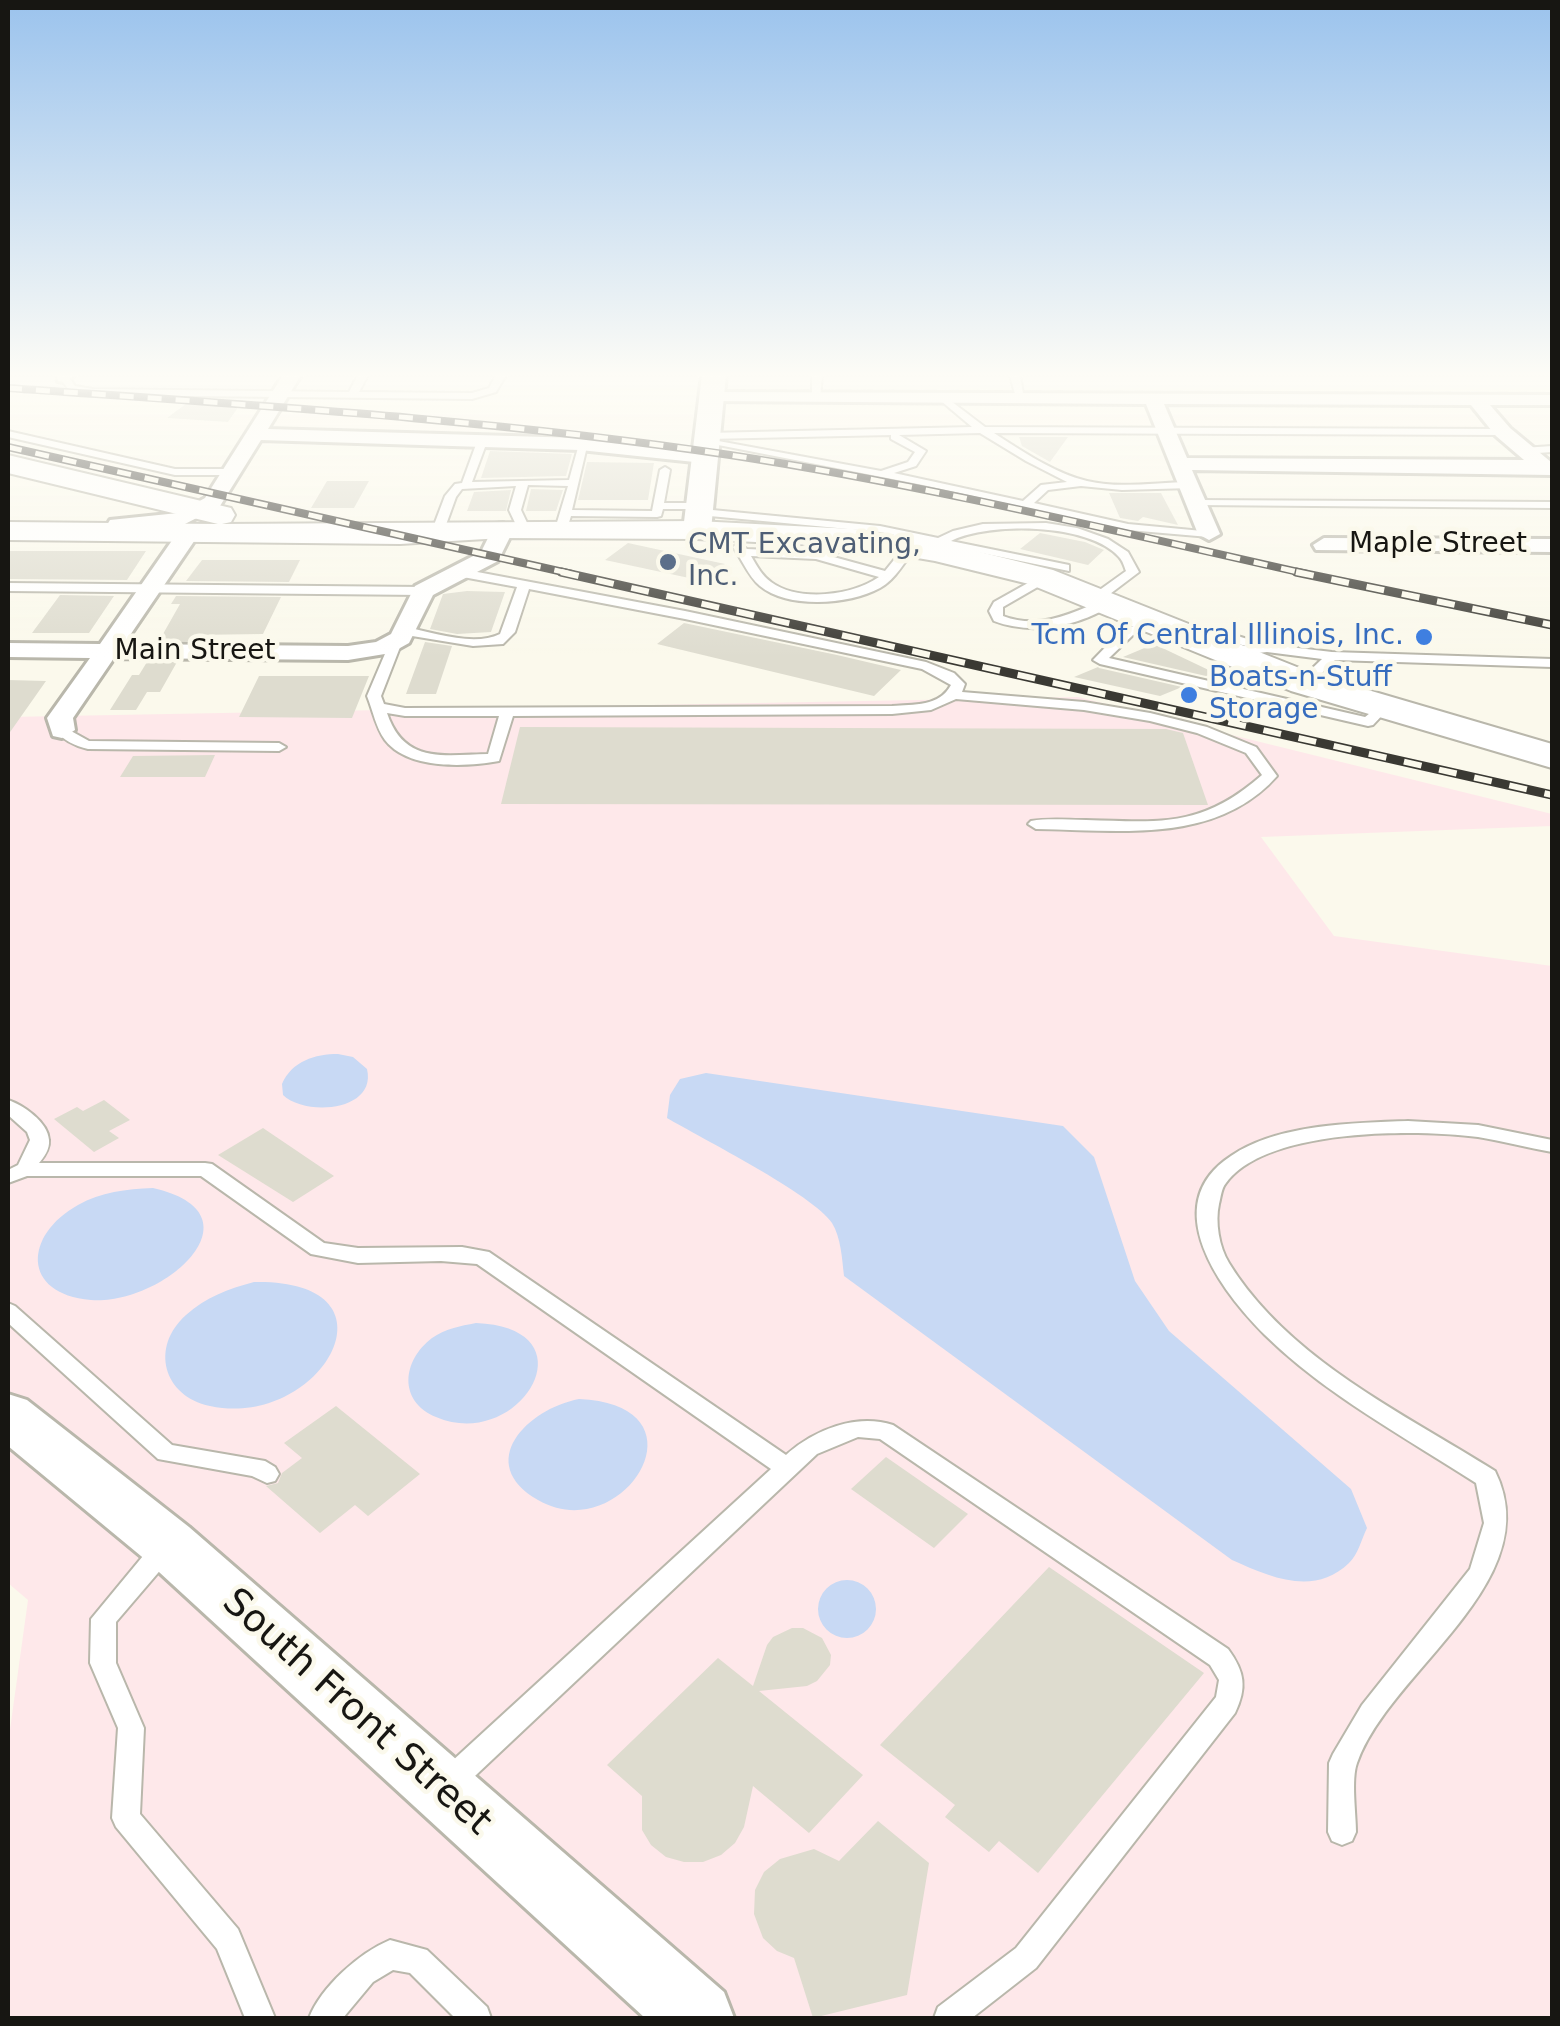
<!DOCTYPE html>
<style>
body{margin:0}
#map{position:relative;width:1560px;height:2026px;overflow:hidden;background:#fbf9ec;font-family:"DejaVu Sans",sans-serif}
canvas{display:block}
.frame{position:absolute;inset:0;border:10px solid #171612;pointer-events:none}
</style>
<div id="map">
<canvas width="1560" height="2026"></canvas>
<div class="frame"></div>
</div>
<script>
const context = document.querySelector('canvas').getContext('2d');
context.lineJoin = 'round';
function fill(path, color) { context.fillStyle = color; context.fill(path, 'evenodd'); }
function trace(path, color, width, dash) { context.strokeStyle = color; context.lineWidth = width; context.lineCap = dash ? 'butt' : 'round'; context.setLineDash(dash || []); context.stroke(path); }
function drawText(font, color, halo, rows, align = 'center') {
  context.font = font + ' "DejaVu Sans",sans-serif'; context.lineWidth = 9; context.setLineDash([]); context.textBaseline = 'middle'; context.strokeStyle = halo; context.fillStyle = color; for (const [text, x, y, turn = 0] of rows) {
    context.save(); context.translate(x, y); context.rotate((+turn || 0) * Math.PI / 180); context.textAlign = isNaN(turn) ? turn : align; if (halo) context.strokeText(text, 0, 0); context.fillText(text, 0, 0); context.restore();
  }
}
const industrial = new Path2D(`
 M1078,697L1552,814V826L1261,837L1334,936L1552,966V2018H8V1744L28,1600L8,1583V717Z`);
const water = new Path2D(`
 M338,1054L353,1057L367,1069C377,1111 306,1117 283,1095L282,1084C292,1061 315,1054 338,1054Z
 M706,1073L1063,1126L1094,1157L1135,1281L1169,1331L1351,1489L1367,1528C1362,1538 1358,1555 1349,1563C1314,1597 1270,1577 1232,1560L844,1276C842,1258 841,1238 832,1223C814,1195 701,1138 667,1118L670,1095L680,1079Z
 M153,1188C267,1214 163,1306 91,1300C21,1294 24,1235 78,1205C101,1192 126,1189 153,1188Z
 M254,1282C409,1279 321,1430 210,1406C163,1396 150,1347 186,1315C206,1297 228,1289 254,1282Z
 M476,1323C596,1328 519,1453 436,1417C398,1401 402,1361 432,1338C445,1329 460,1326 476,1323Z
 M579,1399C714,1405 622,1549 538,1500C474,1463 527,1409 579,1399Z
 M818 1609a29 29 0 1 1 58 0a29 29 0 1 1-58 0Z`);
const building = new Path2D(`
 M191,400H243L228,422L167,418Z
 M1019,437H1068L1050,462L1022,446Z
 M490,451L572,454L566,476L481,478Z
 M587,462L654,463L648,500H578Z
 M327,481H369L354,508H311Z
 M531,489L563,490L556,511H526Z
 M511,490L506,511H467L474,492Z
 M1109,493H1161L1178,525L1143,517L1138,521L1120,518Z
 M1040,533L1085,542L1104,550L1088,565L1020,549Z
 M628,543L725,564L703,581L605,560Z
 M8,551H146L127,580L8,579Z
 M202,560H300L289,582L186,581Z
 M467,591L505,592L491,632L457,634L430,629L443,594Z
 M60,595L114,596L89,633H32Z
 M176,596L281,597L263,634L193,635L190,641H159L180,604H171Z
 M684,623L837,655L901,670L874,696L657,644Z
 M425,642L452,646L436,694H406Z
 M1154,644L1215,673L1206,676L1123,657Z
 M147,662H177L160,692H147L136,710H110L132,675H139Z
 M1098,667L1099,668L1182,687L1160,696L1074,677Z
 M259,676H369L352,718L239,717Z
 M8,680L46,681L8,735Z
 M520,727L1166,729L1183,733L1208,805L501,804Z
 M215,755L205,777H120L133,756Z
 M104,1100L130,1120L109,1131L119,1138L94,1152L54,1119L77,1107L83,1111Z
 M263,1128L334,1176L293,1202L218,1155Z
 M336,1406L420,1474L368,1516L355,1505L320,1533L266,1486L278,1483L282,1473L302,1458L284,1443Z
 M886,1457L968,1514L934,1548L851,1489Z
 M1049,1567L1204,1673L1038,1873L999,1841L989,1852L945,1817L955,1805L880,1745Z
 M792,1628H803L822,1638L831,1655L830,1665L817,1681L807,1686L759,1691L863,1775L809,1833L753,1786L744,1827L735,1843L721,1855L703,1862H684L666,1857L651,1845L642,1830V1796L607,1765L718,1658L753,1686L767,1645L773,1637Z
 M878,1821L929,1863L907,1995L813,2018L794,1958L777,1951L763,1938L754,1914L755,1890L764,1872L780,1859L814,1849L839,1861Z`);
const service = new Path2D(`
 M61,375H67L75,386L93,389L349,392L358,375H368L359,392L472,393L489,388L496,375H506L496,392L472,399L93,395L69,390L59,377Z
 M812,375H822L820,399L812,397Z
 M1010,375H1020L1024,400L1016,398Z
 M943,395L985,427L1503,429L1508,432L1503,435L994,433C1022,451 1054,473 1087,481C1120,489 1157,482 1191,482L1196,485L1191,488L1122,490L1081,486L1048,490L1034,503L1128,524L1213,532L1215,534L1209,537L1128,530L923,485L708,443L713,440L881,471L908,462L915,452L891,439V435L707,439L702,436L707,433L972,427L940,400L938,398ZM980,433L1026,461L1067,482L1041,485L1023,501L894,473L916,466L926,451L899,435Z
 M8,431L175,469H228L233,472L228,475H175L8,437Z
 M483,436L488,439L472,482L569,480L579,444L588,442L572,510L652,511L660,470L665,467L670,470L664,503H700L706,506L702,509L880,526L938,538L953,531L983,524L1046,523L1077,528L1108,539L1128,552L1139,572L1102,600H1094V594L1126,571C1124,566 1123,561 1119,557C1089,523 989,522 951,541L1069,565V571L880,532L699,515L693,512L696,509H663L661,516L657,517L571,516L567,529L561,532L555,529L568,486L528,485L521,510L530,529L524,532L518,529L509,510L516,486L462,489L456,497L443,533L433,535L431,533L445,496L455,484L462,483L478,439Z
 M1552,446V452L1523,454L1518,451L1523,448Z
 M1199,500L1552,502V508L1195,505L1193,503Z
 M853,535L857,536V540L846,549L830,556L885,571L906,545L916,547C905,561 896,579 880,588C849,605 788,609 760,586C748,576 742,559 733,547L739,543L747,549L815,552L837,545ZM751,556L816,559L879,577C852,596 798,602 771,582C762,576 757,566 751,556Z
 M456,568L685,611L926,662L954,673L965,684L962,692L1084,702L1150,713L1207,727L1256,747L1277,776C1216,845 1120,830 1036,829L1028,824L1031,821C1048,818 1068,820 1086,820C1161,822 1202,828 1262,775L1246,753L1197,733L1150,721L1084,710L956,699L931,710L892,714L513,716L499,761C466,767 408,770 385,740C376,728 373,711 367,696L390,642L396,638L402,642L381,696L384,704L405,708L892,706C914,704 939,707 951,685L922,669L685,619L529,589L515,632L503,644L473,646L400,634V628L405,627C433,632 473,647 500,634L517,587L452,575V569ZM387,713L405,716H499L488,754C443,755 404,764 387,713Z
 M1044,574L1048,575V581L1003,607V616C1040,630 1072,613 1106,599L1116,602C1082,626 1033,636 994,621L989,611L994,602Z
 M8,583L423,587L429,591L423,595L8,591Z
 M1160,619L1164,620V626L1133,635L1109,658L1365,717L1383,703L1390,707L1373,725L1368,726L1100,664L1093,660L1123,629Z
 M1211,628L1264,644L1332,652L1552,659V667L1335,660L1309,686L1304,687L1297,683L1322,659L1267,652L1231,656L1224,652L1226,649L1246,646L1210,636L1187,637L1181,633L1187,629Z
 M62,726L89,741L279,743L286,747L279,751L88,749C75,746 64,741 55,730Z
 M8,1100C23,1105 48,1122 49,1140C50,1149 44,1157 39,1163H205L212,1164L324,1243L358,1248L462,1247L489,1252L786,1455C814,1430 856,1413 893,1425L1228,1649C1245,1672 1247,1688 1235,1713L1036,1968L972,2018H934L938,2007L1016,1948L1216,1697L1219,1680L1210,1665L880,1439L858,1437L817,1454L459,1791L449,1795L439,1791L435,1782L439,1773L771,1469L477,1264L441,1261L358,1263L311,1254L201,1176H27L8,1183V1170L18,1165L30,1140L27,1132L8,1115Z
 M1408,1121L1478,1125L1552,1140V1152C1528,1148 1503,1141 1478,1137C1415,1129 1267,1128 1226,1183C1221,1189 1221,1197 1219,1204C1215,1222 1219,1247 1229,1263C1288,1359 1403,1413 1495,1471C1550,1581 1389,1671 1357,1763C1351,1779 1356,1814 1356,1832L1352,1841L1342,1845L1332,1841L1328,1832L1329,1763L1333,1754L1362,1705L1470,1569L1484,1523L1476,1483C1405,1437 1326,1395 1265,1335C1221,1291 1156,1205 1231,1156C1277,1124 1354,1123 1408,1121Z
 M8,1303L15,1306L172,1445L265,1461L275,1467L279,1474L275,1481L267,1483L252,1476L158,1459L8,1323Z
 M166,1536L175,1539L178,1546L175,1553L116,1622V1663L144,1728L140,1814L238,1929L275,2018H245L217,1949L116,1827L112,1818L118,1728L90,1663L91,1619L157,1539Z
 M390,1940L427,1950L487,2007L491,2018H455L410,1973L393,1970L373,1982L343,2018H309C321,1987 359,1953 390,1940Z`);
const minor = new Path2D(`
 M57,375H75L64,382L58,381Z
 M283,375H301L268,429L580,438L704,451L714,457L704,463L580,450L261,440L220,506L183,525L110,530L107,525L110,520L178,513L205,498Z
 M712,392L1552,395V405H1490L1510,428L1551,462L1552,475L1192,470L1220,534L1209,540L1198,534L1146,404L706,401V393ZM1164,404L1471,405L1496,436L1524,460L1187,458Z
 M503,523L514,529L498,561L433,595L409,643L391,653L348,660L114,658L73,718L75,730L62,738L53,736L47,718L90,658L8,657V643L100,644L180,529L188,528L199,534L124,644L348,646L376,642L391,634L415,586L481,552L495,524Z
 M1324,538L1552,539V552L1316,550L1313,545Z`);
const tertiary = new Path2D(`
 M702,375H726L711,530L697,538L683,530Z
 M8,1394L27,1400L189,1527L724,1992L734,2018H645L147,1561L8,1446Z`);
const secondary = new Path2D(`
 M8,455L231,508L235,515L231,522L222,524L697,521L853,529L935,541L1053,570L1317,675L1552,744V768L1291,691L1029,584L935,561L853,547L697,539L503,538L400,544L8,540V522L218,524L8,473Z`);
const railFar1 = new Path2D(`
 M8,388C249,405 491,419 730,455C925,485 1115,531 1307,574
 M8,447L572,574`);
const rail = new Path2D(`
 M561,572L1552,795
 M1296,572L1552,625`);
const markers = [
 [668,562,10,"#5c6f8a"],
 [1424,637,10,"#3f7fe0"],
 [1189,695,10,"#3f7fe0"]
];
const farStreetnames = [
 ["Maple Street",1438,545],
 ["Main Street",195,652]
];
const farServicenames = [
 ["CMT Excavating,",688,546],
 ["Inc.",688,578]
];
const farShopnames = [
 ["Tcm Of Central Illinois, Inc.",1404,637],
 ["Boats-n-Stuff",1209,679,"left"],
 ["Storage",1209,711,"left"]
];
const nearStreetnames = [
 ["South Front Street",356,1713,42]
];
fill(industrial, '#fee8ea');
fill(water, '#c8d9f4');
fill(building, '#dedccf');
trace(service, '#b9b7ab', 4);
trace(minor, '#b9b7ab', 6);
trace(tertiary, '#b9b7ab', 6);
trace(secondary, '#b9b7ab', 4);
fill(service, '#fff');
fill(minor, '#fff');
fill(tertiary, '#fff');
fill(secondary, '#fff');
trace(railFar1, '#3a3933', 8);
trace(rail, '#3a3933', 9);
trace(railFar1, '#fbf9ec', 5, [14]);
trace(rail, '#fbf9ec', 6, [18]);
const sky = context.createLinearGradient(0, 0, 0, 658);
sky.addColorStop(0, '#9bc3ed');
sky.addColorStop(0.57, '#fdfcf6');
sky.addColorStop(1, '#fdfcf600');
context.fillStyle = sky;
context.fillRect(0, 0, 1560, 658);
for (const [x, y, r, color] of markers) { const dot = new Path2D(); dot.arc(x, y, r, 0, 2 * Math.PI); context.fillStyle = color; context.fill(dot); trace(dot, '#fbf9ec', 4); }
drawText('28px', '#171612', '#fbf9ec', farStreetnames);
drawText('28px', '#4e5e75', '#fbf9ec', farServicenames, 'left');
drawText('28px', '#366cbe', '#fbf9ec', farShopnames, 'right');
drawText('38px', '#171612', '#fbf9ec', nearStreetnames);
</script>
